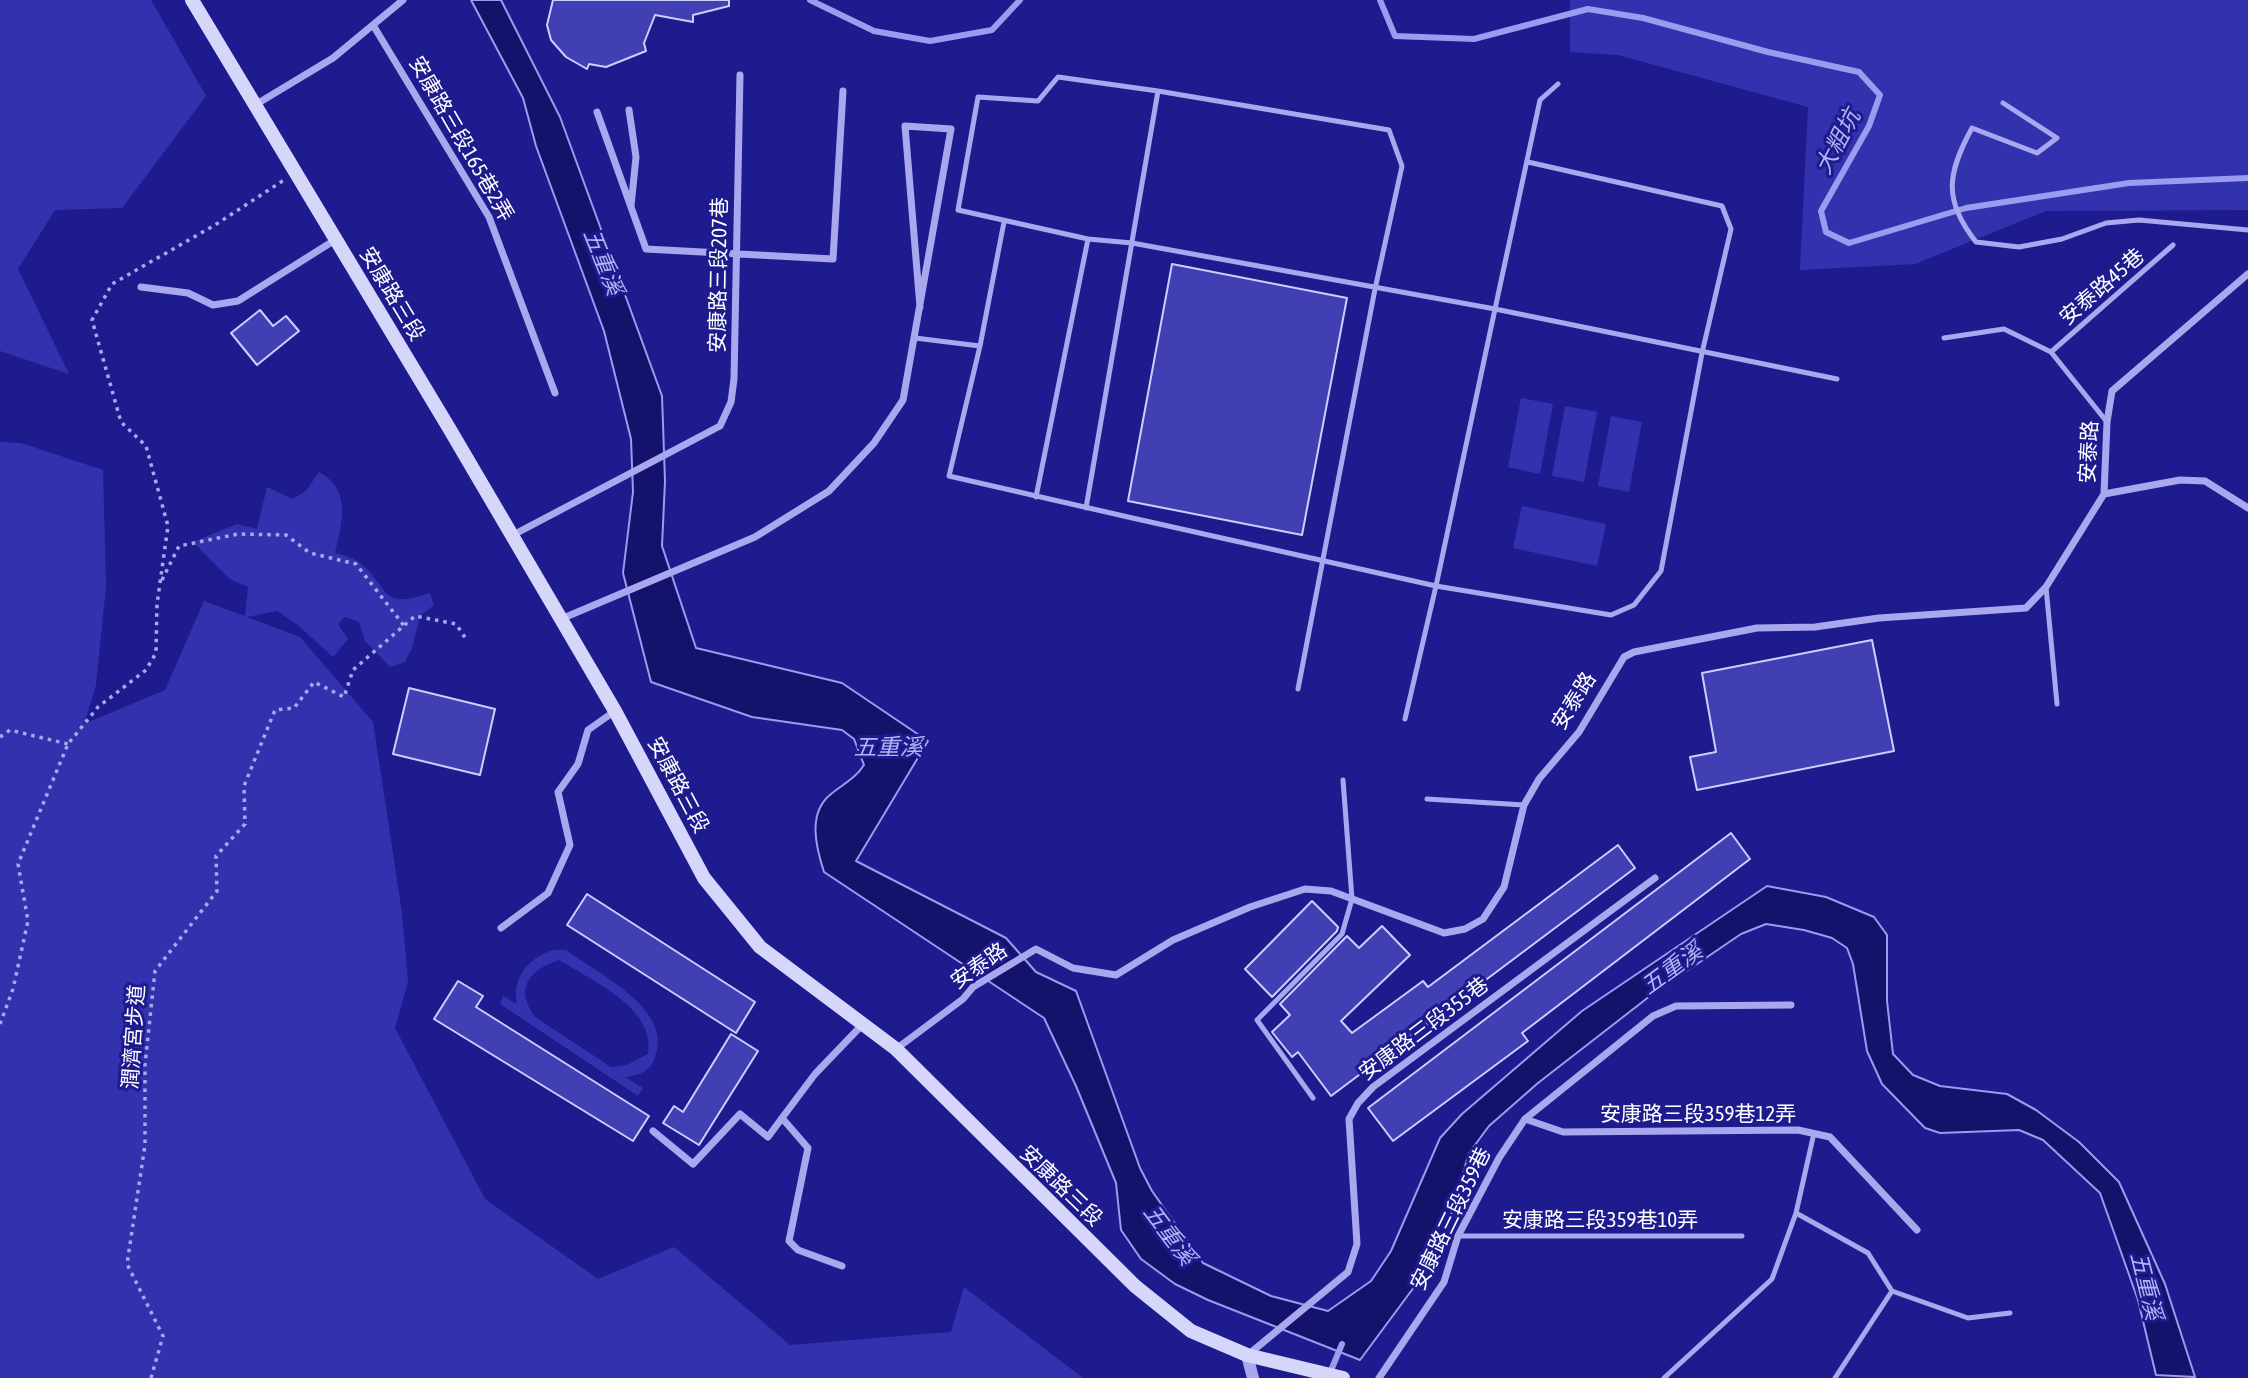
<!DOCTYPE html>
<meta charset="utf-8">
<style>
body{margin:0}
canvas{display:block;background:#1e1b8e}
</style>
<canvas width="2248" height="1378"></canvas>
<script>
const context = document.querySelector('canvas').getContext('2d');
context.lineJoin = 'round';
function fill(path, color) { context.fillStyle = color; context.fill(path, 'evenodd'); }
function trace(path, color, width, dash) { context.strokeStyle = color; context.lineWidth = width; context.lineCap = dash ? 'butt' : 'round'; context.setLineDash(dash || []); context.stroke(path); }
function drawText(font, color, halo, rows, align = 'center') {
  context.font = font + ' "Asap Condensed","Noto Sans TC",sans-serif'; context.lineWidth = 6; context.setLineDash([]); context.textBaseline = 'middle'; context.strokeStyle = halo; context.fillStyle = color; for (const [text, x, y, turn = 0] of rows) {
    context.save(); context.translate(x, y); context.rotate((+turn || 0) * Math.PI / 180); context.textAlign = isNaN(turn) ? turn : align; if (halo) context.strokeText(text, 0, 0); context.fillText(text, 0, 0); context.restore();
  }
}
const green = new Path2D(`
 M0,0H151L206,96L122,208L55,210L18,269L69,374L0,351Z
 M1570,0H2248V210L2046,211L1915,264L1800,270L1808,107L1618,55L1570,52Z
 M1521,398L1553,404L1540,474L1508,467Z
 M1565,406L1597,412L1584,482L1552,476Z
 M1611,416L1642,422L1629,492L1598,486Z
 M0,442L21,443L103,470L106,586L96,685L84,724L165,690L204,601L245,616L248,587L230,579L193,542L237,524L257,529L267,487L292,499L306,491L319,472C352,490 342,522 335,553C342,555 351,557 357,561C390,584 377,612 430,593L434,605L420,616L412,648L405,662L390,667L365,641L359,622L345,617L338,624L348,639L333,657L299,626L277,611L247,617L300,637L373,722L402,913L408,982L395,1028L485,1199L598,1279L674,1247L790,1345L951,1332L964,1287L1083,1378H0Z
 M1522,506L1606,524L1597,566L1513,548Z
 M553,950H566C597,973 671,1008 656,1054C651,1072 642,1074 625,1077L643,1088L638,1096L500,1004L503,996L517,1004C512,977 528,958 553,950ZM559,960C591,980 657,1009 648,1054L627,1065L611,1067L535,1017C514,988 529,970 559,960Z`);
const water = new Path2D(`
 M471,0H501L560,117L662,396L665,481L662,546L696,648L842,683L928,741L856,861L1006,938L1036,972L1076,991L1140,1168L1152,1191L1203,1263L1271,1296L1328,1311L1371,1281L1391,1251L1440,1138L1462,1114L1582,1011L1767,886L1826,897L1874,917L1887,935V1001L1893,1054L1913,1075L1940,1086L2007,1094L2036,1110L2079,1142L2119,1182L2165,1284L2195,1377L2156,1375L2138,1300L2100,1193L2043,1140L2019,1130L1940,1133L1925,1128L1882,1084L1867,1051L1853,964L1847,948L1832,938L1804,930L1766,924L1741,934L1650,996L1538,1083L1489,1126L1469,1153L1440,1252L1360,1360L1208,1300L1175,1284L1141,1259L1121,1230L1116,1183L1076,1086L1044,1018L824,872C816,847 807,813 831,794C843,784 855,779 864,765L854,739L842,730L752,717L651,682L623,573L633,492L631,439L604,331L536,146L523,98Z`);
const stream = new Path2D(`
 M810,0L874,31L930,41L992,30L1020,0
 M1380,0L1395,36L1474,39L1588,9L1643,18L1768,52L1859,72L1880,95L1869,126L1821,211L1826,232L1849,243L1966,208L2129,183L2248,178
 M1330,1373L1342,1344`);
const building = new Path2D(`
 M553,0H729V6L693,15V22L655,15L644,43L646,51L606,67L589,64L587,69L566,57L551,40L547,25Z
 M1172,264L1347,298L1302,535L1128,501Z
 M260,310L273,326L286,316L299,331L257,365L231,333Z
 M1872,640L1894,751L1697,790L1690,757L1716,752L1702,673Z
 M409,688L495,709L480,775L393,754Z
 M1731,833L1750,859L1522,1033L1528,1041L1393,1141L1368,1108Z
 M1618,845L1635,868L1331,1096L1298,1052L1292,1057L1272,1032L1290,1015L1280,1004L1347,936L1359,948L1382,926L1410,955L1341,1021L1352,1033L1423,981L1428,987Z
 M587,894L755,1002L736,1033L567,925Z
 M1312,901L1338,927L1337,931L1272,997L1245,969Z
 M458,981L483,996L476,1007L649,1116L633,1141L434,1019Z
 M731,1034L758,1051L699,1145L663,1123L674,1106L683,1112Z`);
const path = new Path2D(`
 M162,580L179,546L238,534L286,535L310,553L356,564L405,627
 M0,737L10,730L68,744
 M0,1024L13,989L28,921L18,864L68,744L98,707L146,670L156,653L157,604L168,526L146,446L121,422L92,320L112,284L215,225L284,180
 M151,1378L163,1336L127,1264L145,1145V1065L155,971L217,891L216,856L245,824L244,786L275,710L294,708L314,682L344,697L353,670L415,616L456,624L466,639`);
const service = new Path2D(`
 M1558,84L1540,100L1495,309L1837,379
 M2003,103L2057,138L2037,153L1972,128C1947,174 1943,200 1976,242L2019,247L2062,239L2106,223L2139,220L2248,230
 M1004,222L980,346L949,476C1111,514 1274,549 1436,586L1495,309L1132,243L1088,239L958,210L978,97L1038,101L1058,77L1158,91L1389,130L1402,166L1375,289L1298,689
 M915,338L980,346
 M1944,338L2004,329L2051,352L2107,422
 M2051,352L2173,245
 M1036,497L1088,239
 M1086,508L1158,91
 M2046,587L2057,704
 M1405,719L1436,586L1611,615L1634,605L1661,571L1702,353L1731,229L1722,206L1528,162
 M1427,799L1524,805
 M1313,1098L1257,1020L1342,934L1352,899L1343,780
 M1796,1213L1868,1253L1892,1291L1968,1318L2010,1313
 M1458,1236H1742
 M1664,1378L1772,1279L1796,1213L1814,1133
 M1835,1378L1892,1291`);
const minor = new Path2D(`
 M373,25L489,217L555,393
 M255,105L333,58L403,0
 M629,110L636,157L631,206
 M597,112L646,249L833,259L843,91
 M141,287L188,293L213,305L238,301L335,240
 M2104,494L2180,480L2205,481L2248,508
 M513,535L720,426L731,402L734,379L740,75
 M561,619L755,537L829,491L874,443L903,400L951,129L905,126L920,307
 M501,928L548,893L570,845L558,792L578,764L588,730L615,711
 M896,1049L963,999L973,987L1036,949L1073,968L1116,975L1173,940L1250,907L1305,889L1331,891L1444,933L1465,929L1483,919L1504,887L1524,805L1539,779L1579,732L1624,657L1634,652L1757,628L1815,627L1879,618L2026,608L2046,587L2104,494L2107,422L2112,391L2248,274
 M1525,1119L1563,1132L1798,1130L1830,1137L1917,1230
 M653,1131L693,1164L740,1114L768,1137L782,1118
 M842,1266L798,1250L789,1241L808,1148L782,1118L815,1074L863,1024
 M1249,1354L1348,1272L1357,1244L1349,1119L1358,1103L1373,1087L1655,878
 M1379,1378L1444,1282L1458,1236L1499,1158L1525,1119L1653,1016L1676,1006L1791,1005`);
const tertiary = new Path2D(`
 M1247,1355L1253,1378`);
const secondary = new Path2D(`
 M192,0L449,428L615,711L704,878L760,947L896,1049L1135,1286L1191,1331L1247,1355L1343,1378`);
const streetNames = [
 ["安康路三段165巷2弄",461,139,60],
 ["安康路三段207巷",719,275,-89],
 ["安泰路45巷",2102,287,-41],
 ["安康路三段",392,294,59],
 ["安泰路",2089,452,-87],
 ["安泰路",1574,701,-58],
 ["安康路三段",678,785,62],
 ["安泰路",979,966,-35],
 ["安康路三段355巷",1424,1029,-37],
 ["潤濟宮步道",134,1037,-86],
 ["安康路三段359巷12弄",1698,1114],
 ["安康路三段",1061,1186,44],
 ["安康路三段359巷",1451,1219,-64],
 ["安康路三段359巷10弄",1600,1220]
];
const waterNames = [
 ["大粗坑",1838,142,-62],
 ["五重溪",603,262,68],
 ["五重溪",888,748],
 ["五重溪",1672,969,-36],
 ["五重溪",1169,1235,53],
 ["五重溪",2146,1286,76]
];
fill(green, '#3332ae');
fill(water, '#15126c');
trace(water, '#9b9bf0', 2);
trace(stream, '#9b9bf0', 6);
fill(building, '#413fb4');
trace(building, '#cecefa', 2);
trace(path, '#a9a8ee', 3.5, [3.5, 5]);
trace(service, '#a9a8ee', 5);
trace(minor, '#a9a8ee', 7);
trace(tertiary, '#a9a8ee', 12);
trace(secondary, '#d6d5fa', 14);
drawText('21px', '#fff', '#1e1b8e', streetNames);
drawText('italic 23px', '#b4b4f5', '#1e1b8e', waterNames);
</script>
